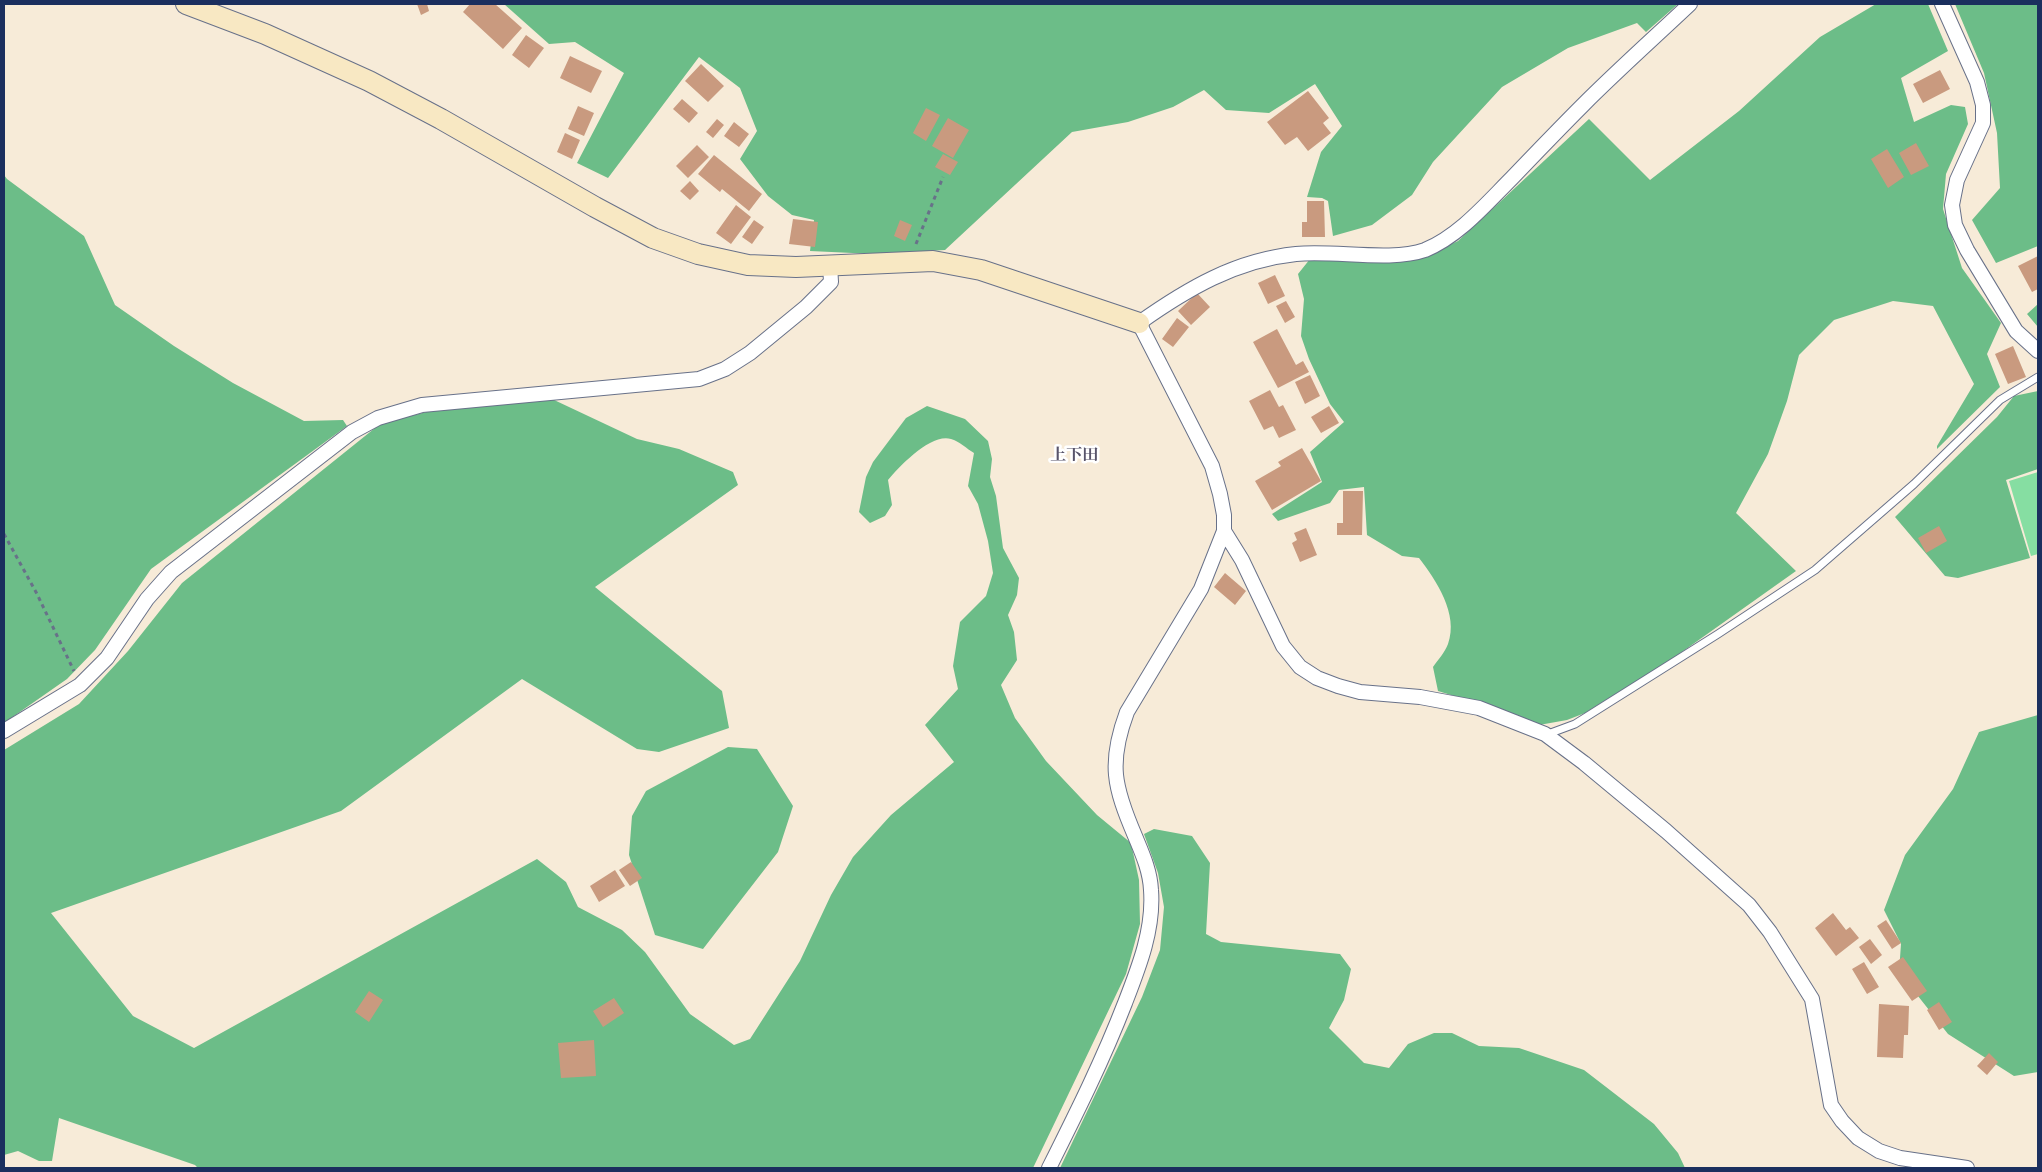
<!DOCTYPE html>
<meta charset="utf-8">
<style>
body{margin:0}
#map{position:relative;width:2042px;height:1172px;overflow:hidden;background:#f7ebd8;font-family:Vollkorn,serif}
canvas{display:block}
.frame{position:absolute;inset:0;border:5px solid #1b2f5e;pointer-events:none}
</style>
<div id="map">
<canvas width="2042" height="1172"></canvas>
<div class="frame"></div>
</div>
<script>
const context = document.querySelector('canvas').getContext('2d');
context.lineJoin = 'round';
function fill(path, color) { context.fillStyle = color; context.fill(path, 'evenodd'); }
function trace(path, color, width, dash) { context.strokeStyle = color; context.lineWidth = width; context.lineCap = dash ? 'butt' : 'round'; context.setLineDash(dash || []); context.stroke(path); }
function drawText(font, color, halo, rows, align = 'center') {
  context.font = font + ' Vollkorn,"Noto Serif JP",serif'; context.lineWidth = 5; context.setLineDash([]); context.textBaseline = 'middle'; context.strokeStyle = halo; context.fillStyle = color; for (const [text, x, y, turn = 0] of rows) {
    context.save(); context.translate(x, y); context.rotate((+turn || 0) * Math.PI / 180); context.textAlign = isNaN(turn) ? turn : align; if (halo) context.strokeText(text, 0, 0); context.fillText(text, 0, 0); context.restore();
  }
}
const green = new Path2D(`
 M2038,472V554L2031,556L2009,481Z`);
const forest = new Path2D(`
 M504,4H1678L1646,32L1637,23L1568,48L1502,87L1433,162L1412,195L1372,225L1333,236L1328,201L1322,198L1307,197L1321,152L1342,126L1315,84L1269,113L1226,110L1204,90L1173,107L1128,122L1072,132L945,250L874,254L810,251L814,220L792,215L768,196L740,159L757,131L740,88L699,57L608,178L577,163L624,73L575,42L549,44Z
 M1876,4H1928L1948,51L1901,78L1914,122L1951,105L1965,107L1968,124L1946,174L1943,209L1962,268L2001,323L1987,354L2000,387L1937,449V446L1974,384L1933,306L1893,301L1834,320L1799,355L1787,401L1768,454L1736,513L1796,571L1672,659L1585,713L1567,720L1539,725L1519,716L1438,691L1433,667C1438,660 1445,652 1448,644C1459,614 1436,580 1419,558L1402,556L1367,535L1364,487L1339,490L1330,503L1278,521L1272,514L1322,482L1310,452L1344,422L1330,404L1309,359L1301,336L1304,299L1298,274L1310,259L1423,257L1458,241L1589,119L1650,180L1739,111L1820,37Z
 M1955,4H2038V246L1996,263L1972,220L2000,188L1997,133L1984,73Z
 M4,175L7,179L84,236L115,305L174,346L233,383L304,421L343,420L347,426L151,569L95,650L67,679L4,723Z
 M2038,304V327L2027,314Z
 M2038,391V469L2006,480L2030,558L1958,578L1945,576L1895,517L1997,417L2014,396Z
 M552,399L637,439L679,449L733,472L738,485L595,587L722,691L729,728L659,752L637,749L522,679L341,811L51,913L133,1016L194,1048L537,859L566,882L578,907L622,930L645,952L690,1014L734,1045L750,1039L800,961L831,895L853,857L891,815L954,762L925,725L958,689L953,666L960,622L986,596L993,573L988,541L978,504L968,486L974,453C967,449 959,441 951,439C931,433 900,466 888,480L892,505L885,516L870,523L859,512L866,477L873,462L906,418L927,406L965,419L988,441L992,459L990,477L996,496L1003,548L1019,578L1017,595L1008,615L1014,632L1017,660L1001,685L1015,718L1046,761L1097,815L1131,843L1139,880L1140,924L1126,974L1033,1168H198L195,1165L59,1118L52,1161H39L18,1151L4,1155V750L79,704L128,651L182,583L380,424L430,411Z
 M2038,715V1072L2014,1076L1948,1034L1899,972L1901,944L1884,910L1905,855L1953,789L1979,732Z
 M728,747L757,749L793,806L778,852L703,949L655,935L629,855L632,816L646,791Z
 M1154,829L1192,836L1210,863L1206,934L1221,942L1340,954L1351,969L1344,1000L1329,1028L1364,1063L1389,1068L1408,1044L1434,1033H1452L1479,1046L1519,1048L1584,1070L1654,1124L1678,1153L1685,1168H1060L1142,997L1160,950L1164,907L1158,873L1144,834Z`);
const building = new Path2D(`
 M417,4H427L429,11L421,15Z
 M470,4H495L522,28L503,49L463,12Z
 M526,35L544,48L529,68L512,55Z
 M570,56L602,71L591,93L560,78Z
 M701,64L724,86L708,102L685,81Z
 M1940,70L1950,89L1923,103L1913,84Z
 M1308,91L1329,118L1323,123L1331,133L1308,151L1297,137L1285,145L1267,122Z
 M682,99L698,113L689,123L673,109Z
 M578,106L594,113L584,136L568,129Z
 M926,108L940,115L926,141L913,133Z
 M948,118L969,130L953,158L932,146Z
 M717,119L724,125L713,138L706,132Z
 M734,122L749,134L739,147L724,136Z
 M565,133L580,140L572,159L557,152Z
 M1916,143L1929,166L1911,175L1899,153Z
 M697,145L709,157L688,178L676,166Z
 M1887,149L1904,177L1888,188L1871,159Z
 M943,154L958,162L950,175L935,167Z
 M714,155L762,194L749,211L722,189L720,192L698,174Z
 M690,181L699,191L690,200L680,191Z
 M1307,201H1324L1325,237H1302V222H1307Z
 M736,205L751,217L731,244L716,233Z
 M793,219L818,222L815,247L789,244Z
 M754,220L764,227L752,244L742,237Z
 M900,220L912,225L905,241L894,236Z
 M2038,256V289L2032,292L2018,266Z
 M1275,275L1285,296L1268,304L1258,283Z
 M1197,293L1210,307L1191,325L1178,311Z
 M1286,301L1295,317L1285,323L1276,306Z
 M1177,318L1189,327L1173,347L1162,339Z
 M1277,329L1296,365L1303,361L1309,372L1278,388L1253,342Z
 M2013,346L2026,377L2008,384L1995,354Z
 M1310,375L1320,396L1305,404L1295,382Z
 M1270,390L1279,407L1283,405L1296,430L1279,438L1273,426L1264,430L1249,401Z
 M1329,406L1339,423L1321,433L1311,417Z
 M1302,448L1321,481L1272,510L1255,481L1281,466L1278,462Z
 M1343,491H1363L1362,535H1337V523H1343Z
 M1939,526L1947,541L1926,553L1918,538Z
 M1306,528L1317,555L1300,562L1292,543L1297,540L1294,533Z
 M1225,573L1246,591L1235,605L1214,587Z
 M631,862L642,878L630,886L619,870Z
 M615,870L625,886L599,902L590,886Z
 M1833,913L1846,930L1850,927L1859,938L1836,956L1815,928Z
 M1886,920L1901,943L1892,949L1877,926Z
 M1870,939L1882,955L1871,964L1859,947Z
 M1903,957L1927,991L1912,1001L1888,967Z
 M1864,962L1879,987L1867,994L1852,969Z
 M369,991L383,1000L369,1022L355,1012Z
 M614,998L624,1013L603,1027L593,1011Z
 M1939,1002L1952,1022L1939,1030L1927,1010Z
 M1879,1004L1909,1006L1908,1035H1904L1903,1058L1877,1057Z
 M594,1040L596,1076L561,1078L558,1043Z
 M1989,1053L1998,1062L1987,1075L1977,1066Z`);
const path = new Path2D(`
 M916,244L943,177
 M4,534L37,594L74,671`);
const lane = new Path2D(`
 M1548,734L1575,724L1718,634L1815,570L1914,484L2000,400L2038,377`);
const street = new Path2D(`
 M1942,4L1977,82L1983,105V123L1957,180L1952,205L1955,225L1967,250L2016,331L2038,351
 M1224,531L1242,560L1283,646L1300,667L1317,678L1338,686L1360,692L1420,697L1479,708L1545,734L1584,763L1666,831L1749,905L1770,932L1812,999L1831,1105L1842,1121L1858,1138L1879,1151L1900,1158L1967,1168
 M4,731L80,685L107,658L147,599L171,572L352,432L378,418L422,405L699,379L725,369L750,353L806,307L831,282L830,265
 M1049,1168C1076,1114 1103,1060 1125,1003C1139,967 1154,929 1151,890C1150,870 1142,853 1135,836C1114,787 1108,763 1127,712L1201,589L1224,531V515L1220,494L1212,466L1139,323C1187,289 1236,260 1296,254C1334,250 1391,262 1425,250C1459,236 1486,204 1512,178C1535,154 1559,129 1583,105C1618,70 1655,37 1690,4`);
const secondary = new Path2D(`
 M186,4L265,34L369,81L441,119L595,207L653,238L698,254L748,265L796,267L933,261L981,270L1139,323`);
const neighbourhoodNames = [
 ["上下田",1074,457]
];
fill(green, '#86dea2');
fill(forest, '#6cbd88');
fill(building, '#c99a7f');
trace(lane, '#687189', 9);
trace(street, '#687189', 16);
trace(secondary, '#687189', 22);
trace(path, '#687189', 3, [4, 4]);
trace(lane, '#fff', 7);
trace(street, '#fff', 14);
trace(secondary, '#f8e8c3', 20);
drawText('bold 16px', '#58546a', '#fff', neighbourhoodNames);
</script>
